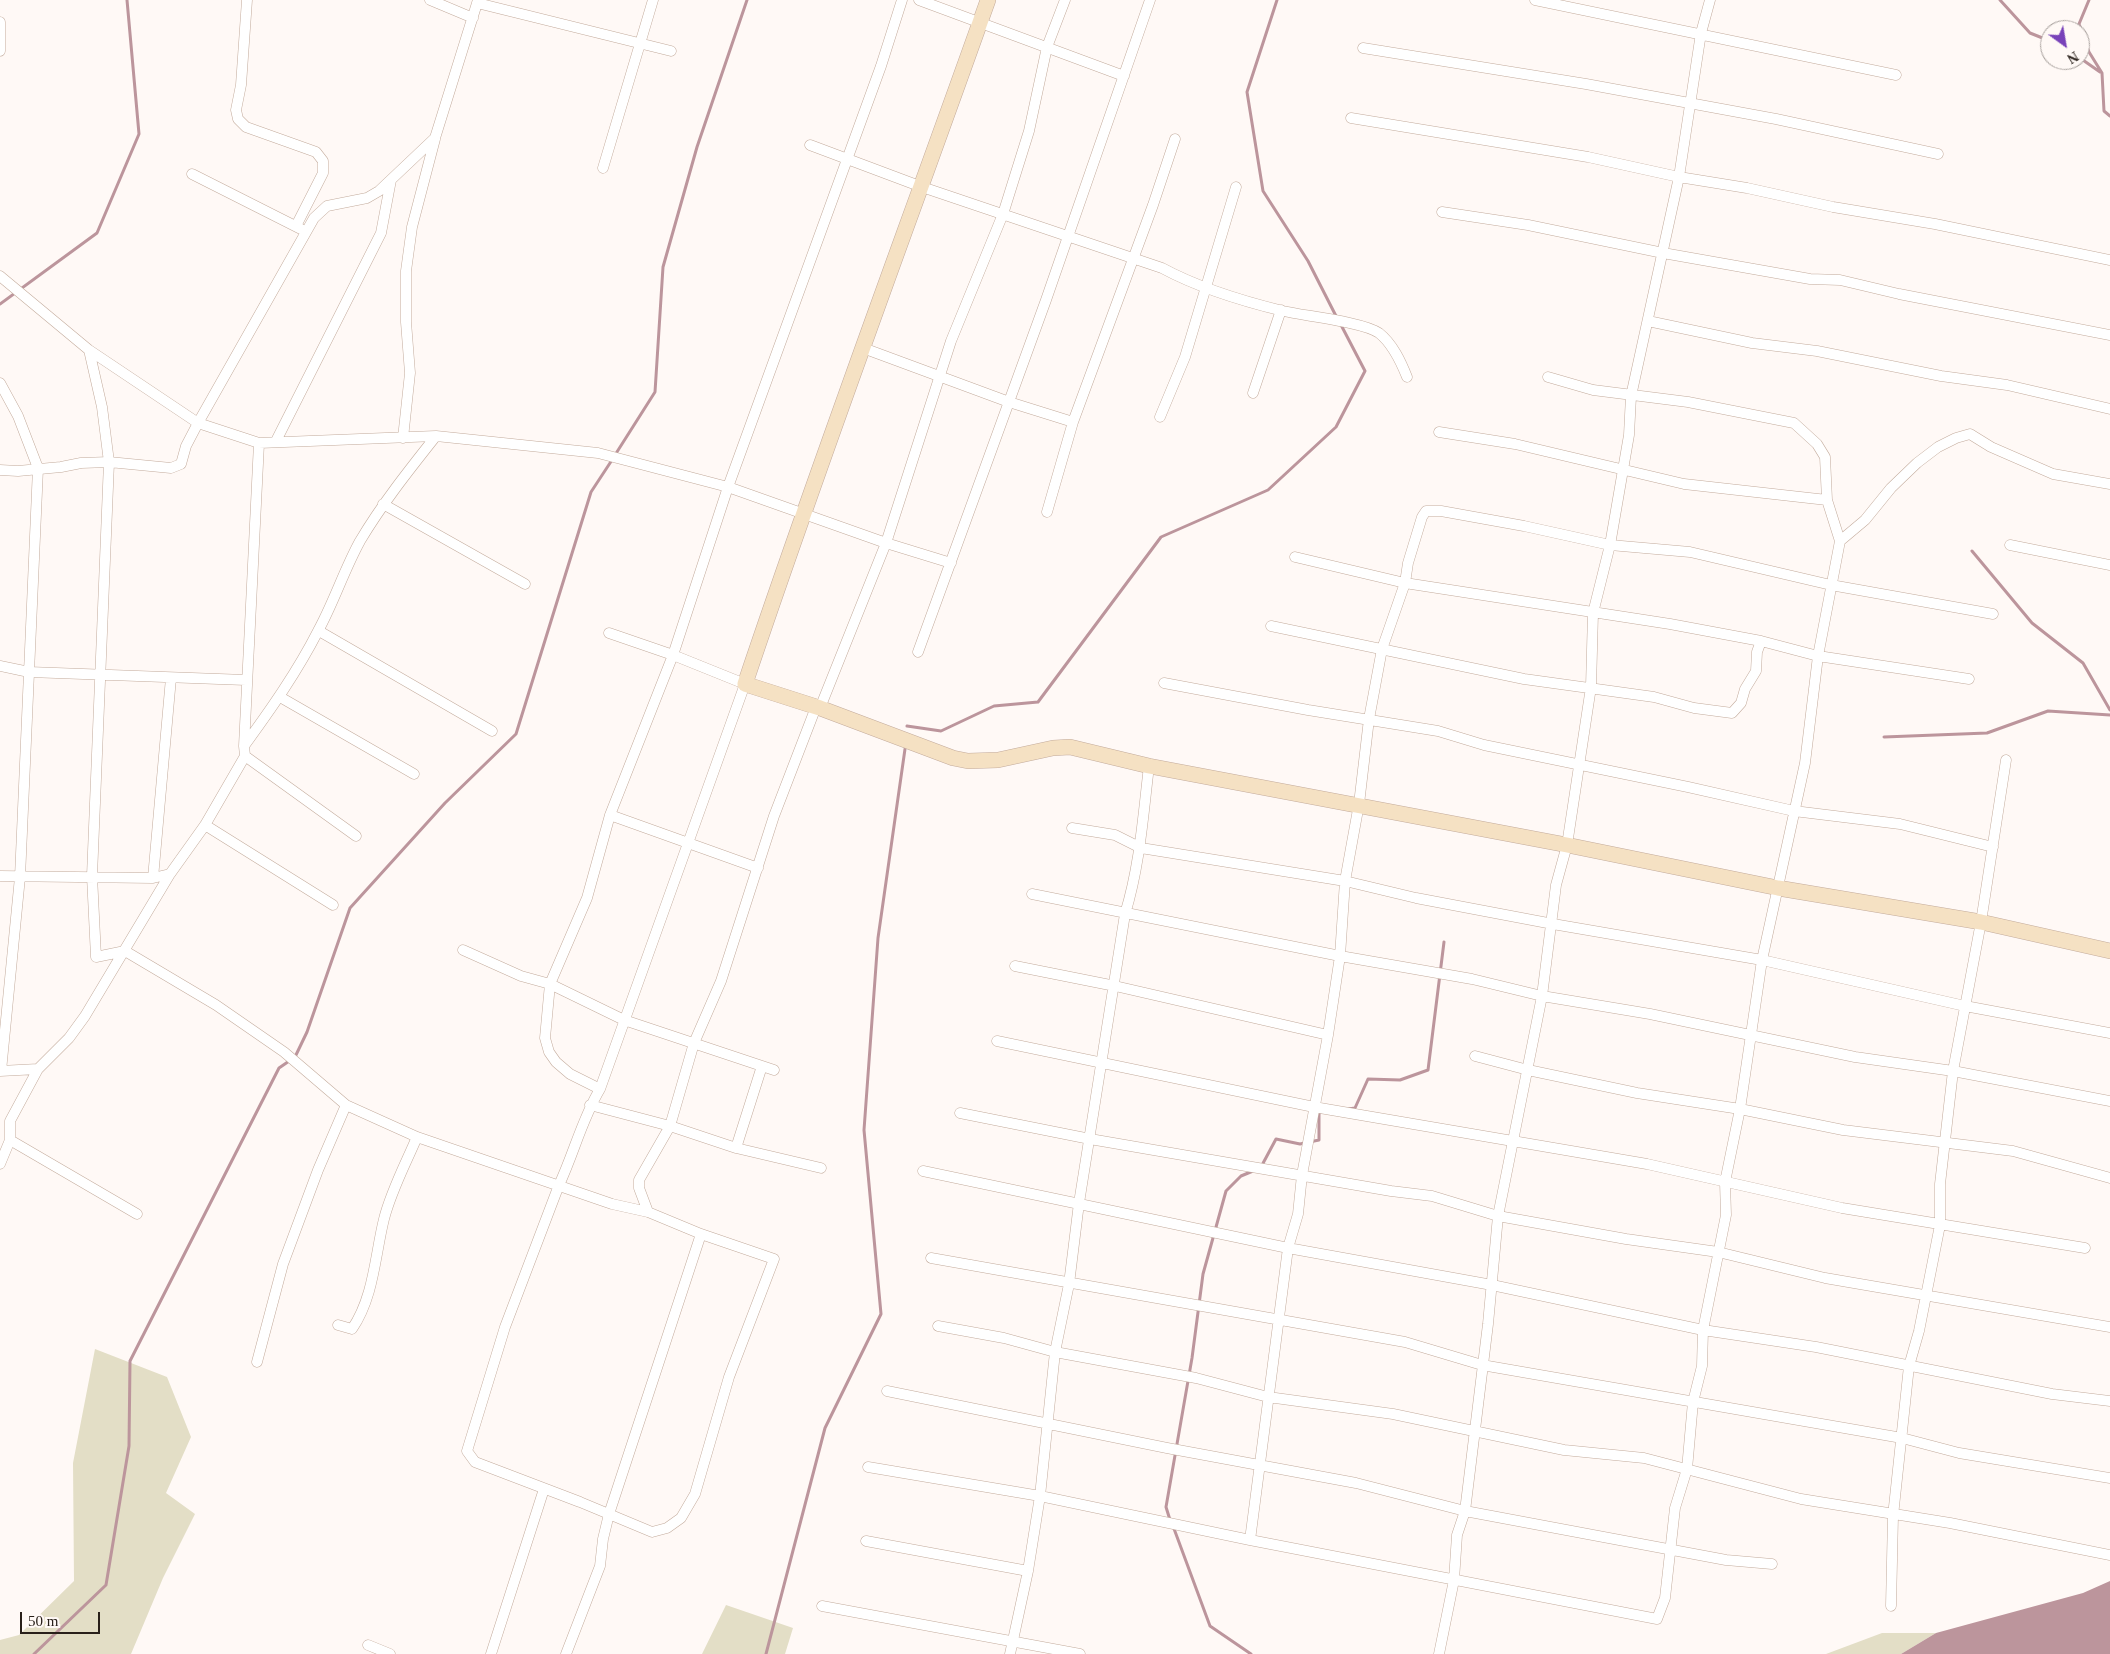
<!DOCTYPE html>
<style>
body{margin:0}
#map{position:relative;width:2110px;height:1654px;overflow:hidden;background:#fff9f6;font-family:"Times New Roman",serif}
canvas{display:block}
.north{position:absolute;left:2040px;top:20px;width:50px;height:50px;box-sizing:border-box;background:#fff9f6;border:1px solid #a9a29e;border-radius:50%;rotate:148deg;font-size:14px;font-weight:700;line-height:20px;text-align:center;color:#29201a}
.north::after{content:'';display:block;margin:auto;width:18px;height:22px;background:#7842b9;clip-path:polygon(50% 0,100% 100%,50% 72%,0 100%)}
.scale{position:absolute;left:20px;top:1612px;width:80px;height:22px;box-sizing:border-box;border:2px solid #29201a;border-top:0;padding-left:6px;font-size:15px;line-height:18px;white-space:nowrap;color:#29201a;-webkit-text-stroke:4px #fff9f6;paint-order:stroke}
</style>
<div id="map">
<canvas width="2110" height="1654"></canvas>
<div class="north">N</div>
<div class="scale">50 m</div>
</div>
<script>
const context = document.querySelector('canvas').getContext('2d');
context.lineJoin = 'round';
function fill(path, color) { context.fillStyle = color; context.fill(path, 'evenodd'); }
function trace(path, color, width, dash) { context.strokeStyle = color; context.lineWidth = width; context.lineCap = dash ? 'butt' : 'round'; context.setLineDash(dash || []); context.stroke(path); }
const green = new Path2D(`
 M95,1349L167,1377L191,1437L166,1493L195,1514L163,1578L131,1654H0V1640L19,1635L74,1581L73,1463Z
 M726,1605L793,1628L785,1654H702Z
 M1882,1633H1936L1901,1654H1826Z`);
const water = new Path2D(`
 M2110,1581V1654H1901L1936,1633L2083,1593Z`);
const stream = new Path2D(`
 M1277,0L1247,92L1263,191L1308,261L1337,318
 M2000,0L2030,33L2050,41
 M2089,0L2079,24L2089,52L2102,73L2104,111L2110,116
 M2080,58L2100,72
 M0,304L97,233L139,134L127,0
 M615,455L655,392L663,267L697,147L747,0
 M1972,551L2032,623L2083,663L2110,710
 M907,726L941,731L994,706L1038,702L1161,537L1268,490L1336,427L1365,371L1340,323
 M1884,737L1987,733L2048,711L2110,715
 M1348,1109L1355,1108L1368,1079L1400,1080L1428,1070L1444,942
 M1261,1167L1276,1139L1300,1144L1319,1140V1113L1322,1112
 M1170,1520L1166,1507L1192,1358L1203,1274L1226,1191L1241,1176L1253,1171
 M1173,1526L1210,1626L1251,1654
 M34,1654L106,1585L129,1446L130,1361L279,1068L295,1057L307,1032L350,908L445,803L516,734L591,492L612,460
 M766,1654L825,1428L881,1314L864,1130L878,938L905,749`);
const street = new Path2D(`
 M247,0L241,85L236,110L238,119L246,127L316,152L323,161V173L296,226
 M430,0L473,18
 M919,0L1124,76
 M1535,0L1896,75
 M477,3L671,51
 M0,22V51
 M1363,48L1586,84L1776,119L1938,154
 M1351,118L1588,157L1679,177L1747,188L1833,207L1935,224L2110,260
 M810,145L922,187L1162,268C1199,288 1242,301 1283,311C1305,316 1364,322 1379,333C1393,344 1401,362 1407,377
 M603,168L653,0
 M192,174L301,229
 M1442,212L1528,225L1663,253L1810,279L1840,280L1899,294L2110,335
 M0,276L89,350L198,423L259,443L436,436
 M1648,321L1752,343L1817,351L1941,376L2007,385L2110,409
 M863,348L1009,402L1073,422
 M89,350L102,407L109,462L92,876L96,957L125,951L216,1005L284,1052L346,1105L417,1137L612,1204L648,1212L701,1234L774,1259L729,1377L695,1494L681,1518L667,1528L652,1532L580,1502L475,1462L467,1451L505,1327L559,1185C574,1153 582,1119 600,1089L745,684L673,655L609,633
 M1548,377L1593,390L1688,402L1794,423L1817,444L1825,457L1827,500L1840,541
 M0,383L18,416L38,468L20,877L1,1071
 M1253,393L1281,310
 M1160,417L1185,357L1236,187
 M1439,432L1515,444L1684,484L1827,500
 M403,438L410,373L406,322V271L412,227L435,139
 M276,441L381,233L391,180
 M0,470L18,471L61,467L81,463L109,462L171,468L181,464L186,446L198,423L314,218L327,206L367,198L379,191L435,138L478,0
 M383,504L525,584
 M1047,512L1073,422L1153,205L1175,139
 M2010,545L2110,565
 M1295,557L1405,583L1670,624L1761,641L1818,656L1969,679
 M1271,626L1524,679L1654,697L1694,708L1732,713L1741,703L1745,689L1756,671L1757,652L1761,641
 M319,631L492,731
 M918,652L1046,300L1150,0
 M0,666L29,672L246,680
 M1164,683L1308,710L1438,731L1484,745L1688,787L1794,811L1900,824L1993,847
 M280,697L414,774
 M820,708L886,543L951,341L1003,214L1029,131L1047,47L1065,0
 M244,746L259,443
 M245,756L356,836
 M610,815L758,868
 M205,825L333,905
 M1072,828L1115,835L1141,848L1345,881L1416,898L1553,924L1762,960L1965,1006L2110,1033
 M0,876L153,878L170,874
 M153,878L171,678
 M1032,894L1340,956L1472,979L1542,996L1650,1014L1855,1057L1953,1071L2110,1101
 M463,950L521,976L550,984L624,1020L762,1066
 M1015,966L1115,986L1328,1035
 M997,1041L1314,1107L1647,1164L1842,1208L2085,1248
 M1475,1056L1528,1070L1637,1093L1740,1109L1843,1130L2013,1151L2110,1178
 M0,1071L38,1069
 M600,1089L570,1074L556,1062L549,1052L545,1038L550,984L587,898L610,815L673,655L728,487L881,66L902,0
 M590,1105L670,1126L736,1148L821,1168
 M960,1113L1090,1139L1391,1191L1432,1196L1498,1216L1626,1239L1718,1252L1825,1278L2110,1327
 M10,1140L137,1214
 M736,1148L762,1066L774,1070
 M0,1164L10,1140V1121L38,1069L69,1038L85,1016L170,874L205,825L245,756L244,746C271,709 297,672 318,631C334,602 344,570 360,541C382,504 409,470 436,436L598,453L728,487L886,543L951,563
 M923,1171L1288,1248L1492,1285L1703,1330L1816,1347L2052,1394L2110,1401
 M648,1212L639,1188V1180L670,1126L694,1043L721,981L774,816L816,707
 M931,1258L1405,1342L1482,1365L1902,1438L1959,1453L2110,1478
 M338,1325L352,1329C374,1297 375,1255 384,1219C391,1191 406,1163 417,1137
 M938,1326L1004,1338L1055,1352L1196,1378L1268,1397L1393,1414L1564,1450L1644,1458L1801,1499L1950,1523L2110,1555
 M257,1362L283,1264L318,1170L346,1105
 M887,1391L1167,1448L1356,1483L1465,1511L1726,1560L1772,1564
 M868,1467L1040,1496L1250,1540L1657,1619L1665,1598L1675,1508L1687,1469L1693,1402L1702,1366L1703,1330L1726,1215L1725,1182L1740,1109L1762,960L1805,763L1818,656L1840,541L1865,520L1891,488L1917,463L1938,447L1956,438L1970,434L1991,447L2053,474L2110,484
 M1250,1540L1288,1248L1298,1214L1302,1175L1328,1035L1340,956L1345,881L1359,804L1369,719L1382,649L1405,583L1408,563L1422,517L1426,511H1441L1524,526L1610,545L1690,552L1831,585L1993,614
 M866,1541L1028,1571
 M822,1606L1080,1654
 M1891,1606L1893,1516L1909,1366L1919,1331L1940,1225V1184L1953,1071L1981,922L2006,760
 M368,1645L390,1654
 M491,1654L544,1489
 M566,1654L600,1566L603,1539L609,1514L701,1234
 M1010,1654L1028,1571L1040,1496L1055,1352L1069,1284L1079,1203L1125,914C1140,865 1143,816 1149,766
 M1439,1654L1454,1580L1457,1535L1465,1511L1488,1324L1498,1216L1542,996L1556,885L1567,845L1591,687L1593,613L1610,545L1629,435L1631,396L1679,177L1701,33L1710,0`);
const secondary = new Path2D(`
 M988,0C907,228 822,454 745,684L820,708L953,758L968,761L998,760L1053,748L1070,747L1149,766L1567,845L1778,888L1981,922L2110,951`);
fill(green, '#e3dec6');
fill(water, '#bc959c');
trace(stream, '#bc959c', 3);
trace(street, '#c3ab9c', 11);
trace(secondary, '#c3ab9c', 16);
trace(street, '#fff', 10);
trace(secondary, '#f5e1c3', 15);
</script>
